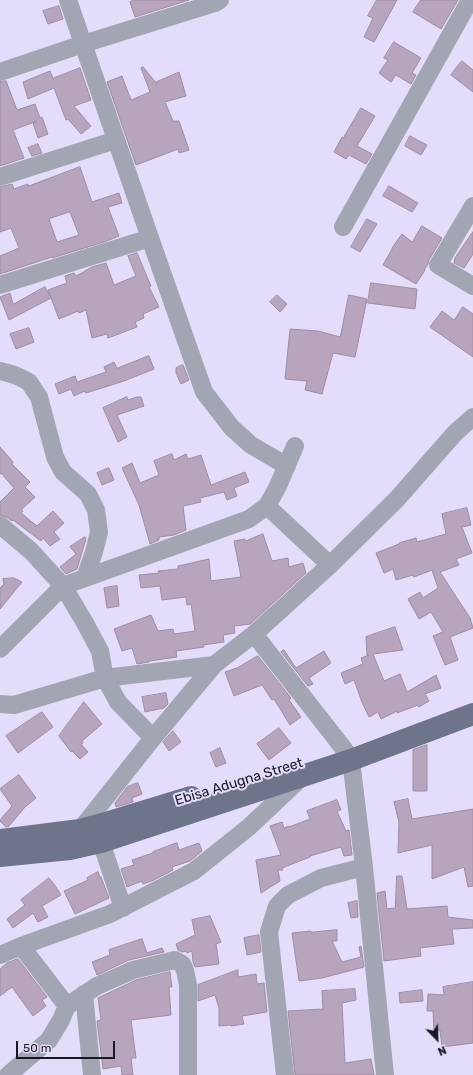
<!DOCTYPE html>
<style>
body{margin:0}
#map{position:relative;width:473px;height:1075px;overflow:hidden;background:#e3ddfb;font-family:Rubik,sans-serif}
canvas{display:block}
.north{position:absolute;left:417px;top:1019px;width:40px;height:40px;-webkit-text-stroke:3px #e3ddfb;paint-order:stroke;rotate:157deg;font-size:11px;font-weight:700;line-height:16px;text-align:center;color:#1a1822}
.north::after{content:'';display:block;margin:auto;width:14px;height:18px;background:#1a1822;clip-path:polygon(50% 0,100% 100%,50% 72%,0 100%)}
.scale{position:absolute;left:16px;top:1041px;width:99px;height:18px;box-sizing:border-box;border:2px solid #1a1822;border-top:0;padding-left:5px;font-size:12px;line-height:14px;white-space:nowrap;color:#1a1822;-webkit-text-stroke:3px #e3ddfb;paint-order:stroke}
</style>
<div id="map">
<canvas width="473" height="1075"></canvas>
<div class="north">N</div>
<div class="scale">50 m</div>
</div>
<script>
const context = document.querySelector('canvas').getContext('2d');
context.lineJoin = 'round';
function fill(path, color) { context.fillStyle = color; context.fill(path, 'evenodd'); }
function trace(path, color, width, dash) { context.strokeStyle = color; context.lineWidth = width; context.lineCap = dash ? 'butt' : 'round'; context.setLineDash(dash || []); context.stroke(path); }
function drawText(font, color, halo, rows, align = 'center') {
  context.font = font + ' Rubik,sans-serif'; context.lineWidth = 4; context.setLineDash([]); context.textBaseline = 'middle'; context.strokeStyle = halo; context.fillStyle = color; for (const [text, x, y, turn = 0] of rows) {
    context.save(); context.translate(x, y); context.rotate((+turn || 0) * Math.PI / 180); context.textAlign = isNaN(turn) ? turn : align; if (halo) context.strokeText(text, 0, 0); context.fillText(text, 0, 0); context.restore();
  }
}
const building = new Path2D(`
 M135,0H189L135,17L130,2Z
 M377,0H397L374,42L364,37L373,18L368,16Z
 M421,0H458L441,29L413,12Z
 M59,6L63,19L48,24L43,11Z
 M394,42L421,58L412,73L416,75L411,84L396,75L391,82L379,73L388,60L384,58Z
 M462,61L473,70V92L451,75Z
 M143,67L157,84L156,82L179,72L186,96L165,102L173,121H179L189,150L179,153L178,149L136,165L107,82L122,76L131,100L150,92L141,68Z
 M80,68L91,100L74,106L91,126L81,134L68,119L66,120L54,88L28,99L23,82L50,71L53,78Z
 M6,81L17,110L35,104L40,118L42,117L48,134L38,138L33,123L37,121L13,130L24,158L0,166V82Z
 M361,108L375,116L357,146L372,154L366,164L349,155L346,159L334,152L342,137L343,138Z
 M410,136L427,145L421,155L405,146Z
 M38,144L42,153L32,156L28,148Z
 M80,167L92,202L119,193L122,203L108,207L119,236L104,242L52,258V257L0,274V256L19,248L11,228L0,232V187L12,184L14,189L28,184V186ZM70,212L79,235L57,242L49,219Z
 M389,186L418,203L412,212L383,196Z
 M367,219L377,224L360,252L351,247Z
 M422,226L442,238L429,260L428,264L424,270H425L416,284L383,265L392,249V248L402,234L412,242Z
 M473,232V254L464,268L454,263L455,258Z
 M137,253L151,286L149,287L159,307L143,314L144,318L135,322L137,327L108,338L107,334L92,338L86,310L79,313L78,311L59,319L48,290L67,283L65,276L74,273L76,276L92,267L106,263L114,285L136,276L128,256Z
 M371,283L417,289L415,309L368,303Z
 M45,287L51,298L9,320L0,297L10,293L13,304Z
 M277,295L287,304L280,312L270,302Z
 M349,295L367,299L355,357L333,353L322,394L305,390L307,381L285,379L290,329L318,331L340,337Z
 M463,307L473,314V357L430,327L442,311L454,320Z
 M29,328L34,342L16,349L10,334Z
 M149,356L154,369L124,381L86,393L85,391L74,396L71,389L59,394L55,384L75,376L77,382L106,372L104,367L114,362L117,368Z
 M183,365L189,380L181,384L176,373V368Z
 M127,397L128,400L137,397H141L144,406L117,415L127,437L118,442L103,408Z
 M0,447L13,462L12,464L30,482L25,487L35,497L21,510L23,511L21,513L37,526L53,511L64,523L54,532L60,539L50,546L43,538L41,541L13,520L12,521L6,517L0,515V502L14,488L1,473L0,474Z
 M172,454L174,460L186,454L188,459L201,455L211,485L245,472L249,482L234,488L237,496L227,500L224,492L200,498L201,502L183,506L186,530L174,535L159,537V540L150,544L139,505L122,468L132,463L140,483L159,475L154,461Z
 M109,468L114,480L102,485L97,473Z
 M467,508L471,525L462,527L472,553L456,559L459,565L440,572L470,618L473,628L450,637L458,660L445,665L433,636L443,632L431,612L419,619L408,599L420,592L423,598L438,588L432,570L414,577L413,575L396,580L393,569L384,573L376,553L399,544V543L416,538L417,542L446,534L442,514Z
 M263,534L272,561L288,558L289,567L303,563L306,573L250,624L234,626L235,633L223,635L224,642L203,645L204,647L176,651L177,657L149,661V662L137,664L132,648L122,651L114,629L151,615L158,631L173,629L174,634L195,631L191,604L187,605L186,597L162,600L160,586L141,588L139,575L159,573L158,571L178,569V566L209,559L211,581L241,577L234,541L245,539V541Z
 M85,537L86,539L77,569L66,574L60,567L76,554L70,547Z
 M14,578L22,582L0,609V588L4,584L3,579Z
 M117,586L119,606L107,608L104,588Z
 M395,627L403,650L373,654L384,681L400,674L407,692L436,675L441,688L425,694L429,701L419,707L418,705L397,713V711L381,719L378,712L369,717L362,702L354,680L345,684L341,673L363,664L361,658L369,655H367L366,637Z
 M284,650L296,668L324,651L331,663L309,678L313,684L308,686L281,652Z
 M258,656L291,698L289,700L301,717L290,725L274,699L272,700L262,685L234,696L225,672L237,668Z
 M166,693L168,704L164,708L145,712L142,697Z
 M84,702L102,724L82,741L83,743L81,744L88,752L80,759L72,751L71,752L59,736Z
 M42,712L53,727L18,753L6,736Z
 M279,728L291,743L269,760L257,744Z
 M173,731L181,742L169,751L163,742Z
 M427,745V791H413V750Z
 M220,748L226,763L216,767L210,753Z
 M19,775L36,798L25,807L9,826L6,827L0,821V820L12,806L0,789Z
 M138,783L142,794L132,798L133,802L116,807L115,803L127,787Z
 M408,799L412,819L473,809V886L468,887L464,867L432,879V845L398,853L399,822L394,802Z
 M337,800L341,810L337,811L346,831L349,830L352,855L344,856L341,847L310,856V857L282,868L283,870H278L280,881L261,893L256,860L281,855L270,826L282,822L284,828L289,826V827L310,819L307,811Z
 M177,843L179,850L199,843L202,851L190,861L172,867L173,870L154,880L143,884L142,881L127,887L121,869L134,865L132,860L153,853V852Z
 M98,872L100,877H101L109,898L75,914L64,891L88,880L87,878Z
 M397,876H402L407,909L447,906L448,917L473,920V928L452,929L454,944L420,948L421,956L384,961L377,893L385,891L387,909L395,908Z
 M49,878L56,887L61,895L42,906L48,917L38,922L33,913L13,928L7,919L25,905L21,900Z
 M357,901L358,917L351,918L348,903Z
 M210,916L221,942L216,944L219,964L195,967L193,962L192,951L187,953L186,951L182,952L178,950L176,944L195,935L192,920Z
 M337,930V941H332L342,962L361,957L359,947L361,946L364,967L322,978L299,981L292,933L311,931V932Z
 M259,935L261,952L247,955L244,938Z
 M142,939L147,953L162,948L164,952L129,960L97,975L92,962L110,955L109,950Z
 M18,959L47,997L42,1000L46,1006L33,1016L12,987L0,996V969L7,963Z
 M238,970V977L256,974L257,984L264,983L267,1012L242,1016L244,1024L231,1026V1025L219,1026V1008L215,995L198,1001V985Z
 M170,972L172,987H169L171,1015L131,1020L136,1058H131L133,1075H122L121,1066L103,1069L97,1021L101,1020L98,998L136,980Z
 M473,982V1043L442,1047L440,1030H434L433,1011H427L428,994L444,995L443,987Z
 M355,989L356,1000L342,1003L345,1063L371,1059L374,1075H295L288,1011L323,1009L322,991Z
 M422,990L423,1001L400,1003L399,993Z`);
const minor = new Path2D(`
 M68,0L150,238L204,392L232,428L251,445L287,466
 M0,72L83,44L215,3L220,0
 M0,177L116,140
 M473,206L438,265L473,286
 M343,227L470,0
 M0,285L150,238
 M0,371L15,375L29,382L39,397L55,457L63,472L88,494L96,510L99,532L94,552L85,578
 M267,506L330,565
 M0,525L31,551L63,586L85,623L100,651L105,678L118,702L153,738
 M254,634L344,749L351,760L364,867L385,1075
 M0,649L63,586L249,519L267,506L278,486L295,446
 M0,704L14,705L105,678L214,665
 M77,836L80,830L153,738L214,665L254,634L330,565L397,499L455,433L473,417
 M101,842L123,908
 M21,946L67,1006
 M0,955L21,946L110,914L194,871L249,827L302,777
 M84,994L92,1075
 M8,1075L49,1040L61,1020L67,1006L97,986L133,970L175,960L182,964L185,970L188,985V1075
 M285,1075L269,932L277,906L288,895L321,878L364,867`);
const major = new Path2D(`
 M0,840L80,830L109,822L191,797
 M0,856L70,849L101,842L351,760L473,714`);
const streetNames = [
 ["Ebisa Adugna Street",239,782,-17]
];
fill(building, '#b7a5be');
trace(building, '#9e8ca4', 1);
trace(minor, '#a2a6b3', 18);
trace(major, '#6e748a', 22);
drawText('14px', '#1a1822', '#e3ddfb', streetNames);
</script>
